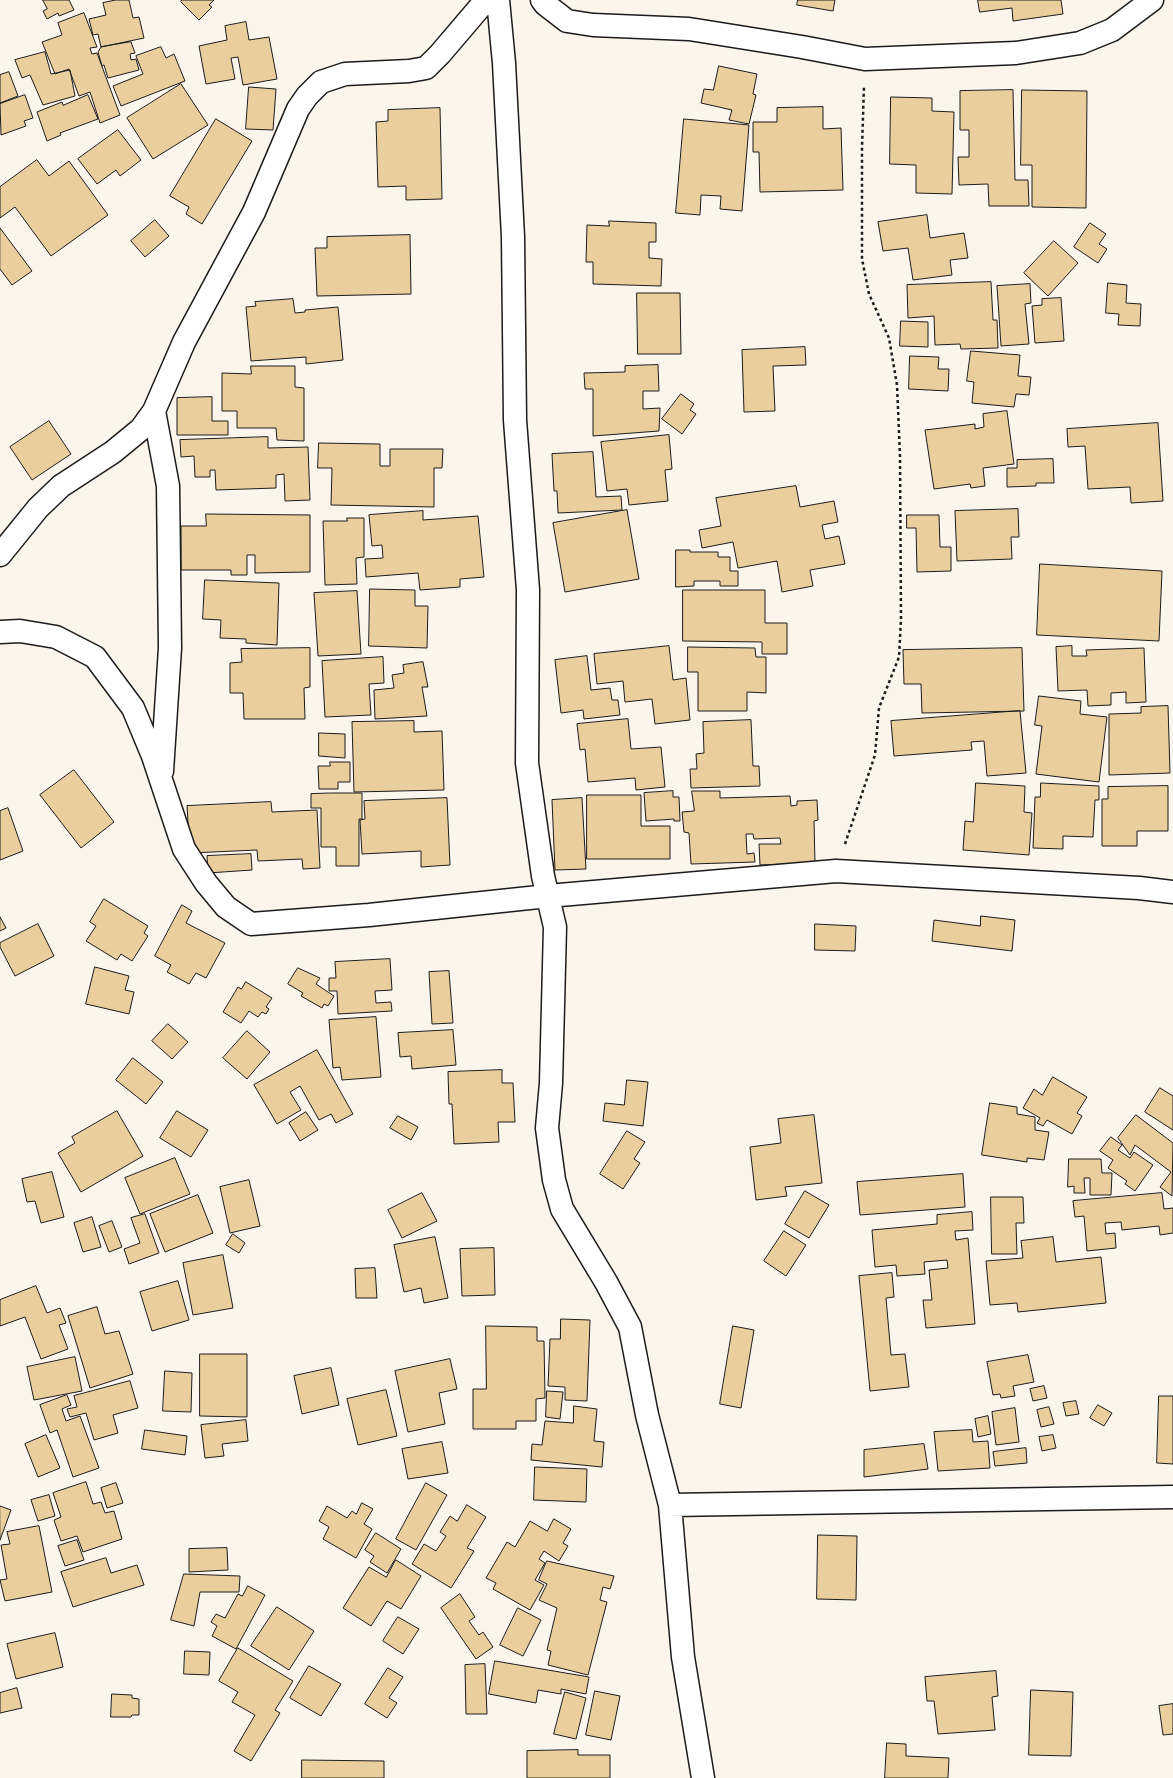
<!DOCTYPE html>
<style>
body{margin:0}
canvas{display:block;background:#fbf5ec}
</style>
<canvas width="1173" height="1778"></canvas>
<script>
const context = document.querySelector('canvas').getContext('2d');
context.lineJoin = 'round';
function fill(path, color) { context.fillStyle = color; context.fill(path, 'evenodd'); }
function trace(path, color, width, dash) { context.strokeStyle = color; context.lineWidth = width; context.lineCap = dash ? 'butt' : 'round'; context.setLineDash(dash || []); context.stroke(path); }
const building = new Path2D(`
 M43,0H69L74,10L59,16L58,13L47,19L43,11L47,9Z
 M116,0H129L133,18L139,17L144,38L101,47L98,34L93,35L89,19L106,15L103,3Z
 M182,0H214L209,5L212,7L199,20L181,2Z
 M798,0H835L833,11L797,5Z
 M978,0H1061L1063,14L1013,21L1012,8L980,12Z
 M84,13L97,47L90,48L92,54L97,53L120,115L100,123L90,92L79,96L69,69L55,74L42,42L62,35L58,23Z
 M246,22L249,40L269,37L277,79L243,85L238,57L231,58L235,79L206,84L199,46L227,40L225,26Z
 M131,42L135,53L130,54L131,60L136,59L139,70L108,78L104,65L102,66L98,52L101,47Z
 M161,47L166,58L174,54L185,81L121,106L113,86L143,74L136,56Z
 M45,52L51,74L70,70L75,96L43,105L30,75L22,78L15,60Z
 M719,66L757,74L753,94L756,95L749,124L729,120L732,110L701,103L704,89L713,90Z
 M9,72L18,96L0,103V75Z
 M181,84L208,125L153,159L127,118Z
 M249,87L276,89L273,130L246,129Z
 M1013,90L1015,180H1028L1029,206H989L988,184L959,185L958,157H969V130H960V91Z
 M1022,90L1087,91L1086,208L1032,207V165H1021Z
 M25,95L33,118L24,121L26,126L1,135L0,104Z
 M88,95L98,119L60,133L61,135L47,141L37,112L62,102L63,105Z
 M891,97L932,98V111L954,112L952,194L916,193V165L890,164Z
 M823,107V129L841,128L843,190L760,192L759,152H753V122H777V108Z
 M440,108L442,199L406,200V186L378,187L376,122L388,121V110Z
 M216,119L252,141L202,224L186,214L189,207L170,196Z
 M684,119L749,125L742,211L720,209L721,196L701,195L700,215L676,213Z
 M118,130L141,160L120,176L116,170L97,184L78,159Z
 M37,160L49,176L69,161L108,215L51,256L15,207L0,218V187Z
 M927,215L930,238L964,233L968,258L950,260L952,275L913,280L908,248L883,251L878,222Z
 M155,220L169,236L145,257L131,241Z
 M609,221L656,223V242H649V258L662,259L661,286L593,284V262H586L587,225L609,226Z
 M1090,223L1106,234L1099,244L1107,249L1098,263L1074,247Z
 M0,228L32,271L12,285L0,269Z
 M410,235L411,294L317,296L315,248H327V237Z
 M1054,241L1078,263L1048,296L1024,273Z
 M991,282L993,320H997L998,348L961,349L960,344L935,345L934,316L908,318L907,285Z
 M1108,283L1127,285L1126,303L1141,304L1140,326L1118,325L1119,314L1106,313Z
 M1030,284L1031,303L1025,304L1029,344L1001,346L997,286Z
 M637,293H680L681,354H638Z
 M1061,298L1064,341L1035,343L1032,306L1042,305V299Z
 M293,299L295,313L305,312V310L338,307L343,360L306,364V357L251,361L246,307L256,306L255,302Z
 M901,321L928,322V347L900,346Z
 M805,347L806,365L773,366L775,411L744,412L742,350Z
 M971,351L1020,355L1018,376L1031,377L1029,395L1016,394L1014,407L972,403L974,382L967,381Z
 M910,356L939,357L938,369H949L948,391L909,389Z
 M658,365L659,391H643V409L660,408L659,431L593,436V389H585L584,373L625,372V366Z
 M251,366H295V387L304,388V441L277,440L276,428H237V411H222V373L251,374Z
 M681,394L694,404L690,410L696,414L682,434L662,419Z
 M212,397V421H228V435H177V398Z
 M1007,411L1014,464L983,468L985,486L971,488L970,484L934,489L925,430L975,424V429L984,427L983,414Z
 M49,421L71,454L32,480L10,447Z
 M1158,423L1163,501L1131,503L1130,487L1088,489L1085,446L1068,447L1067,429Z
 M669,435L672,469L665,470L668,501L629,505L627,489L607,491L601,442Z
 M268,437V448L308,447L310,500L285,501L284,474L276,475V488L216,490L215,470H210V477H195L194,456L181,457L180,440Z
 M319,443L380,444V466H390V449H443L442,468H434V507L331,505L332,468H318Z
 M593,452L596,497L621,496L622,510L558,513L557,491H554L552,454Z
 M1053,459L1054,483H1036V486L1007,487V468H1017V460Z
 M796,486L800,507L834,501L838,522L822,525L825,539L839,536L845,564L810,570L813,586L782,592L777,561L738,568L733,542L702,548L699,530L721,526L716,498Z
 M1018,509L1019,537H1011L1012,559L957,561L955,511Z
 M627,510L639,579L565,592L553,523Z
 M423,511V520L478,516L484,577L460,579V587L420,590L418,573L366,577L365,559L383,558L382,545L372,546L369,515Z
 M206,514L310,515V572L255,573V555H247V575H231V570H181V526H206Z
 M907,515H939L940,547H951V571L917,572L916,528H907Z
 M347,518H364V557L356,558L357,584L325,585L323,521H347Z
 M676,550H690V552H718V557H730V571H738V586H720V581H694V586L676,587Z
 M1040,564L1162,571L1159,641L1037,635Z
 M205,580L279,583L277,645L246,643V639L220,638L221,620L203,619Z
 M370,589L415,590V606H428L427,648L369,646Z
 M683,590H765V623H787V654H762V642L683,641Z
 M357,591L361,654L318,656L314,593Z
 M669,646L673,680L686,678L690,720L655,724L652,699L625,702L623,681L597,684L594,654Z
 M1072,646V656H1087L1086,650L1144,648L1146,702L1126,703V692L1111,693V705L1088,706L1087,690L1058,691L1056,647Z
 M688,647L755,648L756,657H766V693L747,692V711H698V672H688Z
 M310,648V687L304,688L305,719H244L243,693H230V663L242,662L241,649Z
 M1022,648L1024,711L922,713L921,684H904L903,650Z
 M587,656L591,690L610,688L612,700H618L620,715L584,719L583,710L561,713L555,660Z
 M383,657L384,683L369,684L371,715L325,717L322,661Z
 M423,662L428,687H422L427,716L375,719L374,690L394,688L392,675L404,673L403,665Z
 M1039,696L1081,701L1080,714L1107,717L1099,782L1036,774L1042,726L1035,725Z
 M1168,706L1170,773L1109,775V714L1141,713V707Z
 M1020,711L1026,773L987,776L984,741L971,742L972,750L894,756L891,721Z
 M628,719L631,749L661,747L665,787L636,790L635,778L588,782L585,749L580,750L577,724Z
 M751,720L753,766H759L760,786L691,788L690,769H697L696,754L704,753L703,722Z
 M414,721V732L442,731L444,790L354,792L352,722Z
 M319,733L345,734V758L319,756Z
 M330,762H350V782H338V789H319L318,766H330Z
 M74,770L114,822L81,848L40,795Z
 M976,783L1025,786L1024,812L1032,813L1029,855L963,850L965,821L973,822Z
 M1041,783L1099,786V800H1095L1093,837L1063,836V849L1033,848L1035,797H1040Z
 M1168,786V831H1137V846H1102V799H1108V787Z
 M673,791V797H679L680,821H674V819L646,821L644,793Z
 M692,791H720V798L790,796L791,806L797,805V801L817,800L818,820L814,821L815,863L760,865L759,844H781L780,838L754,839L753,834H746L747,854L754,853L755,862L691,864L689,833L684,832L682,812L694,811Z
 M331,793H362V819H359V866H336V847H321V808H311V794Z
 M587,795H641V826H670V859H587Z
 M447,798L450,865L421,867V851L362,854L360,820L365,819L364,801Z
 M582,798L586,869L555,870L552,800Z
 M271,802L272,812L317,810L320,868L303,869L302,859L258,861L257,850L190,853L187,806Z
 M8,808L23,851L0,860V811Z
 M251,854L252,870L208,873L207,856Z
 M104,899L148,926L144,933L148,936L132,961L121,954L117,960L86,941L96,926L90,922Z
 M182,905L192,911L186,923L225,943L206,978L196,973L189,984L167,972L171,965L155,956Z
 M981,916L1015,920L1012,951L932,941L934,920L980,926Z
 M0,917L6,928L0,931Z
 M38,924L54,956L15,976L0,947V943Z
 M815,924L856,926L855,951L815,950Z
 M390,959L392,990L375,991L376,1003L391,1002L392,1011L338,1014L337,991H329V978H336L335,962Z
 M95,967L129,976L125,990L134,992L129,1014L86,1004Z
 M298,968L320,978L316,984L334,996L328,1006L324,1004L322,1008L301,996L303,993L288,984Z
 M449,971L453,1023L432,1024L429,972Z
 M246,982L272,998L266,1007L269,1009L266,1014L262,1012L258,1017L249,1011L241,1023L223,1012L238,987L241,989Z
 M376,1017L381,1077L342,1080L340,1067L333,1068L329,1020Z
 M168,1024L188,1042L172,1059L152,1041Z
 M453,1030L456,1065L412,1069L411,1056L400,1057L398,1033Z
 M247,1031L270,1052L247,1079L223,1058Z
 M317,1050L353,1114L336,1123L331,1114L319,1120L300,1086L290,1092L301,1110L277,1124L254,1085Z
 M133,1058L163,1082L146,1104L116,1080Z
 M502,1070V1083H513L515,1122H498L499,1142L454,1144L452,1104H449L448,1072Z
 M1053,1077L1087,1097L1077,1113L1082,1116L1072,1134L1047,1120L1043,1126L1037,1123L1040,1118L1023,1108L1034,1089L1042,1095Z
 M627,1080L648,1082L643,1126L603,1121L605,1103L624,1105Z
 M1160,1088L1173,1096V1130L1145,1112Z
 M990,1103L1017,1107V1114L1035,1117V1130L1049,1132L1044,1160L1027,1158V1162L982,1155Z
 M117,1111L143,1156L81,1192L58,1153L75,1143L72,1137Z
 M177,1111L208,1130L191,1157L160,1138Z
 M306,1112L318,1130L300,1141L289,1123Z
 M814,1115L822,1183L785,1187L787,1196L756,1200L750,1147L781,1143L778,1119Z
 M1136,1115L1173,1143L1172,1196L1160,1187L1171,1172L1135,1145L1130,1155L1118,1138Z
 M398,1116L418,1127L411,1140L390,1128Z
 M627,1131L645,1142L634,1159L640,1163L623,1189L600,1174Z
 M1111,1137L1122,1145L1118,1150L1130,1158L1134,1152L1153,1165L1135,1191L1125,1184L1127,1181L1108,1168L1113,1160L1100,1151Z
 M175,1158L190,1194L140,1214L125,1178Z
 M1069,1159H1101L1102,1173H1112L1111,1195H1090V1178H1084L1085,1193H1074V1186L1068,1187Z
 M52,1172L64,1217L41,1223L35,1201L27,1202L22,1179Z
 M963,1174L965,1207L860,1215L857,1182Z
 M249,1180L260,1226L230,1233L220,1187Z
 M805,1191L829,1205L809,1238L785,1224Z
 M422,1193L437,1221L402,1238L388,1210Z
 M1162,1193L1164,1209L1173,1208V1233L1160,1235L1159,1226L1122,1230L1121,1222L1105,1223L1106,1234L1115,1233L1116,1248L1087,1251L1084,1216L1075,1217L1073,1201Z
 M198,1195L213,1233L165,1252L150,1214Z
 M991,1197H1023L1024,1223H1016L1017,1254H992Z
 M972,1212L973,1230L955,1231L956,1240L968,1238L975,1324L926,1328L923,1300H932L929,1270L948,1268L947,1260L924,1262L925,1274L897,1276L896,1265L875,1267L872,1230L937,1224V1215Z
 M145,1214L159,1253L129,1264L124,1249L140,1243L131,1218Z
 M92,1217L101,1247L83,1252L74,1223Z
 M112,1221L122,1247L109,1252L99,1226Z
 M784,1231L806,1245L786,1276L764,1261Z
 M233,1234L245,1243L239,1253L226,1245Z
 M435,1237L448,1298L424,1303L421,1288L404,1292L394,1245Z
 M1053,1237L1056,1262L1101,1257L1106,1303L1018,1312L1017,1303L990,1305L986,1261L1023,1258L1021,1241Z
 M494,1248L495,1295L462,1296L460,1249Z
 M223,1255L233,1308L193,1315L183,1263Z
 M375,1268L377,1298H356L355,1269Z
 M892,1273L894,1297L886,1298L891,1355L905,1354L909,1387L870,1391L859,1276Z
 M178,1281L189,1320L152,1331L140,1292Z
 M36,1286L47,1313L60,1308L66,1323L59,1325L68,1349L41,1359L25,1317L0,1326V1300Z
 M97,1307L105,1334L119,1331L133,1374L90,1388L68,1316Z
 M561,1319L590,1320L587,1401L565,1400V1387L548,1386L550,1339H560Z
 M486,1326L537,1327V1341H544L545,1398L536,1399V1421H516V1429H473V1389H486Z
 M733,1326L754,1330L741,1408L720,1404Z
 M200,1354H247V1417L200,1416Z
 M1028,1355L1034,1382L1013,1386L1015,1396L1001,1398L1000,1394L993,1395L987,1362Z
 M75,1357L82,1391L34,1400L27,1367Z
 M450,1359L457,1389L439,1393L445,1424L408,1432L395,1371Z
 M331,1368L339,1405L302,1414L294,1376Z
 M165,1371L192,1373L191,1412L163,1411Z
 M130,1381L138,1408L113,1415L118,1433L94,1440L86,1413L70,1417L67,1409L77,1407L74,1396Z
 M1044,1386L1047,1398L1033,1401L1030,1389Z
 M386,1390L397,1436L358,1445L347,1399Z
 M547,1391L563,1392L560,1419L546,1417Z
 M67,1395L71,1405L62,1409L66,1421L80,1416L99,1468L73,1477L57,1430L50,1433L40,1405Z
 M1159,1396H1173V1464L1157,1463Z
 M1076,1401L1079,1414L1066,1416L1063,1403Z
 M1098,1405L1112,1413L1104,1426L1090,1418Z
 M574,1406L597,1409L594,1441L604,1442L602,1467L531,1460L532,1444L542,1445L545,1421L573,1423Z
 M1049,1407L1054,1424L1041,1427L1037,1410Z
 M1015,1408L1019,1442L996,1445L992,1412Z
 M988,1416L991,1434L978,1437L975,1419Z
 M246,1420L248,1441L222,1444L224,1456L205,1458L201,1425Z
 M145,1430L187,1436L185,1455L142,1449Z
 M972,1430L973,1442L988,1441L990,1468L938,1471L934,1432Z
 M46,1435L60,1468L38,1477L25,1444Z
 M1053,1435L1056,1448L1042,1451L1039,1437Z
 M442,1442L448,1473L408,1479L402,1449Z
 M924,1444L928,1469L864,1477V1450Z
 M1026,1448L1027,1463L995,1466L993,1452Z
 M535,1467L587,1469L586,1502L534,1500Z
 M86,1482L93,1504L101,1502L105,1513L114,1511L122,1539L83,1552L77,1536L61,1541L54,1520L61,1517L53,1493Z
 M116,1483L123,1503L107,1508L101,1488Z
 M426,1483L447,1495L416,1550L396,1539Z
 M49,1495L55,1516L38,1521L31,1500Z
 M362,1503L373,1509L364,1524L372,1529L356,1558L323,1539L329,1527L319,1521L327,1506L347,1518L352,1511L356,1514Z
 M467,1505L486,1517L467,1548L474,1551L451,1588L412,1564L424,1544L436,1551L446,1536L440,1532L450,1516L457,1521Z
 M0,1506L11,1510L0,1540Z
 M554,1519L571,1529L563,1543L568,1546L559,1561L544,1551L539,1559L545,1563L535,1580L544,1585L530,1610L493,1589L496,1583L486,1578L507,1542L515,1547L530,1521L547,1531Z
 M39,1526L52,1592L5,1601L0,1580L7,1579L1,1545L10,1544L7,1532Z
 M376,1533L401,1549L387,1573L370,1562L374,1556L365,1550Z
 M818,1535L857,1536L856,1600L817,1599Z
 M77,1540L84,1560L65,1566L58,1546Z
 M227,1548L228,1570L189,1572V1549Z
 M106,1558L111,1573L137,1565L144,1585L73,1607L61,1572Z
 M396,1560L421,1576L401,1609L387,1601L371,1626L343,1608L369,1567L386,1577Z
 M547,1561L614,1576L610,1589L603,1587L600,1600L607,1602L588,1675L548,1665L551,1651L547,1650L557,1608L539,1600L547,1584L539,1580Z
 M184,1574L240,1576L239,1592H200L194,1626L171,1620Z
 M248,1586L265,1595L236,1649L212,1636L217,1626L211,1622L216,1614L225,1618L238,1594L242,1596Z
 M460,1594L475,1617L469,1621L479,1635L483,1632L493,1647L476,1659L441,1608Z
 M277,1607L314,1631L289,1670L251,1646Z
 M518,1608L541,1620L523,1656L500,1645Z
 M398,1617L419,1629L403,1654L383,1641Z
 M55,1633L63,1667L16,1679L7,1644Z
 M238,1648L293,1681L275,1710L280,1713L251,1761L234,1751L255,1715L232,1702L238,1692L219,1681Z
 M185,1651L210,1652L209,1675L184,1674Z
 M495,1661L589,1677L586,1694L561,1689V1694L538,1690L536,1703L489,1694Z
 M485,1664L487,1714H466L465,1665Z
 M309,1666L341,1684L321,1716L290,1698Z
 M388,1668L403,1677L389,1698L397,1703L387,1718L365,1704Z
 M996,1671L998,1696L992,1697L995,1730L938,1734L934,1701H927L925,1677Z
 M17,1688L22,1708L0,1713V1693Z
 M1031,1690L1073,1692L1071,1756L1029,1755Z
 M595,1691L620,1696L611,1740L586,1735Z
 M565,1692L586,1698L576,1739L554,1734Z
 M112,1694L132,1695V1698L139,1699V1715H132L131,1717H111Z
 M1173,1704V1734L1163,1735L1159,1706Z
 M887,1743L906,1744V1756L949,1758L948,1778H885Z
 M578,1750V1755H610V1778H527V1751Z
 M302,1760L384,1761V1778H302Z`);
const path = new Path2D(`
 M845,844L875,755L879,708L899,657L901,619L900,456L897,385L889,338L869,294L862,259V148L864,86`);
const street = new Path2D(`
 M498,0L504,63L513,237L515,420L528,590L527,763L543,876L555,927L551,1083L547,1128L554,1180L562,1209L606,1282L630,1327L647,1415L670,1505L683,1657L703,1778
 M542,0L545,4L567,21L593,25L689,29L802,47L865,59L1016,53L1080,43L1112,30L1152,0
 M154,411L168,486L170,648L162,771
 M0,555L38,508L61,486L113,452L141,429L154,411L184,342L254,212L298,109L307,96L321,82L345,74L409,71L426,68L440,54L486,0
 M0,632L20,631L56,637L95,657L133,708L153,756L184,849L206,883L226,907L251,924L369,915L548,896L836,871L1139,888L1173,892
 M670,1505L1173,1497`);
fill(building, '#eace9e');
trace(building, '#1c1c1c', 1);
trace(street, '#1c1c1c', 25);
trace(path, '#1c1c1c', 2.5, [3, 3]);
trace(street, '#fff', 22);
</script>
